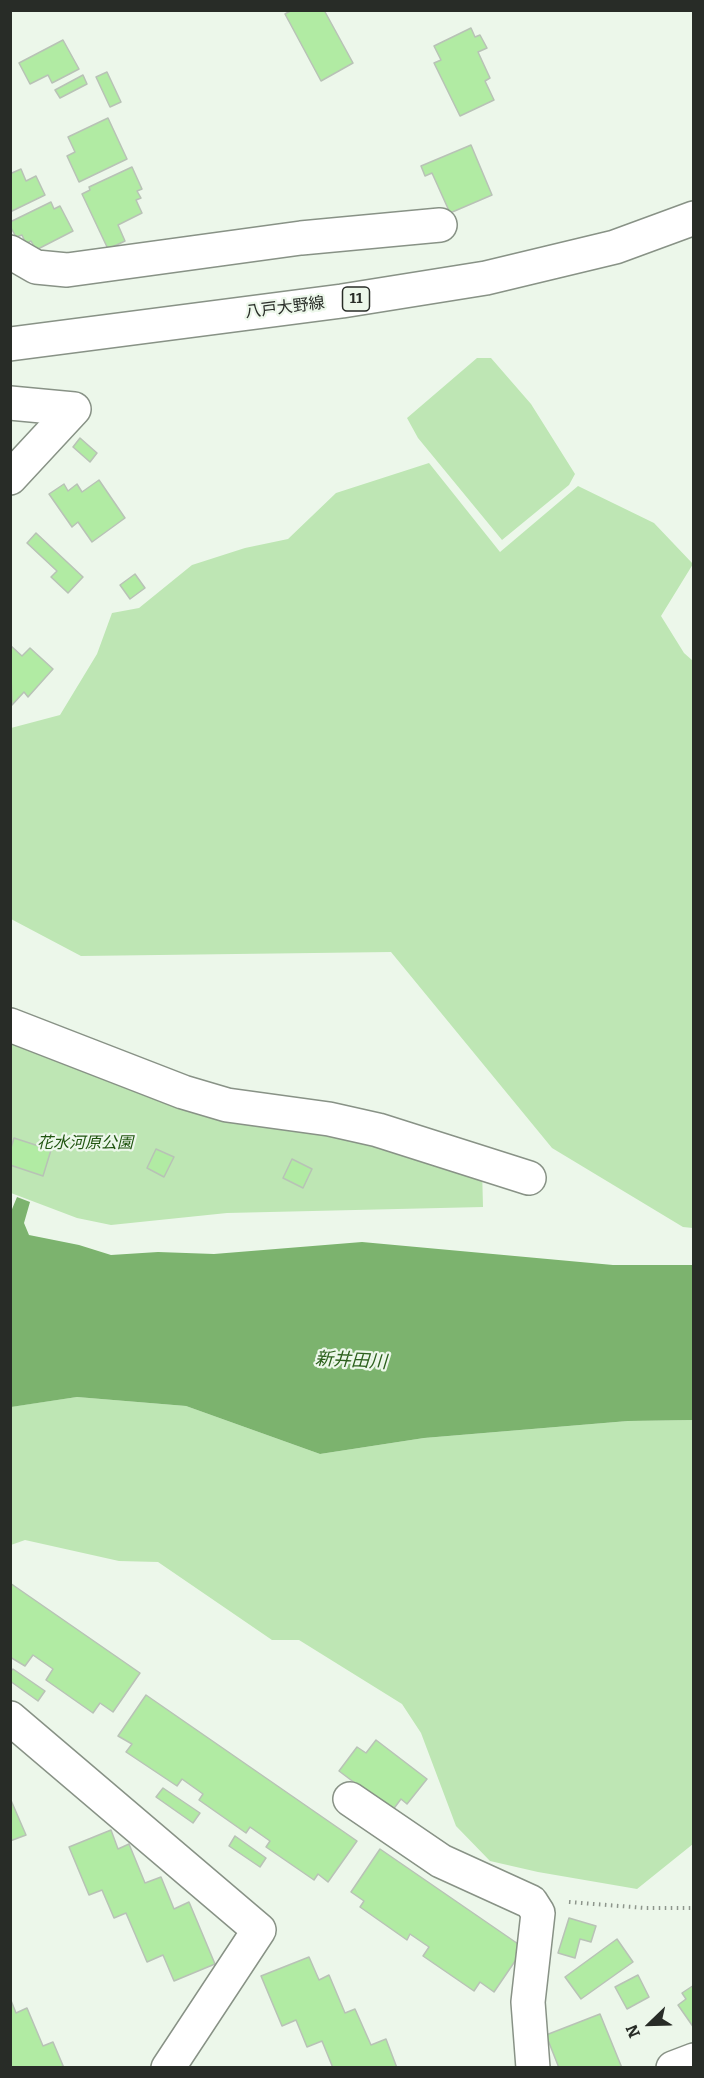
<!DOCTYPE html>
<meta charset="utf-8">
<style>
body{margin:0}
#map{position:relative;width:704px;height:2078px;overflow:hidden;background:#ecf7ea;font-family:Bitter,serif}
canvas{display:block}
.frame{position:absolute;inset:0;border:12px solid #282c27;pointer-events:none}
.north{position:absolute;left:620px;top:1994px;width:60px;height:60px;-webkit-text-stroke:4px #ecf7ea;paint-order:stroke;rotate:247deg;font-size:16px;font-weight:700;line-height:24px;text-align:center;color:#282c27}
.north::after{content:'';display:block;margin:auto;width:21px;height:27px;background:#282c27;clip-path:polygon(50% 0,100% 100%,50% 72%,0 100%)}
</style>
<div id="map">
<canvas width="704" height="2078"></canvas>
<div class="frame"></div>
<div class="north">N</div>
</div>
<script>
const context = document.querySelector('canvas').getContext('2d');
context.lineJoin = 'round';
function fill(path, color) { context.fillStyle = color; context.fill(path, 'evenodd'); }
function trace(path, color, width, dash) { context.strokeStyle = color; context.lineWidth = width; context.lineCap = dash ? 'butt' : 'round'; context.setLineDash(dash || []); context.stroke(path); }
function drawText(font, color, halo, rows, align = 'center') {
  context.font = font + ' Bitter,"Noto Sans JP",serif'; context.lineWidth = 4.5; context.setLineDash([]); context.textBaseline = 'middle'; context.strokeStyle = halo; context.fillStyle = color; for (const [text, x, y, turn = 0] of rows) {
    context.save(); context.translate(x, y); context.rotate((+turn || 0) * Math.PI / 180); context.textAlign = isNaN(turn) ? turn : align; if (halo) context.strokeText(text, 0, 0); context.fillText(text, 0, 0); context.restore();
  }
}
const green = new Path2D(`
 M477,358H491L531,404L575,474L569,485L502,540L418,438L407,418Z
 M429,463L500,552L578,486L654,523L693,564L661,616L684,653L693,661V1228L683,1227L552,1148L391,952L81,956L11,919V728L60,715L97,654L112,613L139,608L192,565L245,548L288,539L336,493Z
 M10,1036L337,1133L482,1168L483,1207L227,1213L111,1225L77,1218L11,1193Z
 M77,1397L186,1406L320,1454L424,1438L628,1421L693,1420V1844L637,1889L538,1872L490,1861L456,1826L421,1733L402,1704L299,1640H272L158,1562L119,1561L25,1540L11,1545L10,1407Z`);
const water = new Path2D(`
 M17,1197L30,1202L24,1223L29,1235L79,1245L111,1255L158,1252L214,1254L362,1242L613,1265H693V1420L628,1421L424,1438L320,1454L186,1406L77,1397L11,1407L10,1214Z`);
const building = new Path2D(`
 M292,10H324L353,63L321,81L285,14Z
 M471,28L475,37L480,35L487,48L478,52L490,78L485,81L494,100L460,116L434,63L441,60L434,46Z
 M63,40L79,69L52,83L48,75L30,84L19,63Z
 M107,72L121,102L110,107L96,77Z
 M83,75L87,84L60,98L55,90Z
 M108,118L127,159L79,182L67,156L75,152L68,137Z
 M471,145L492,195L450,213L432,173L425,176L421,166Z
 M132,167L142,189L137,191L141,198L136,200L142,213L118,225L125,241L108,249L82,194L90,190L89,187Z
 M21,169L26,181L36,176L45,195L10,212V170L12,173Z
 M51,202L54,209L60,206L73,231L36,250L31,241L26,244L22,235L16,237L10,226V222Z
 M80,438L97,453L90,462L73,447Z
 M99,480L125,518L92,542L78,522L72,527L49,494L64,484L68,491L77,484L82,492Z
 M36,533L83,577L68,593L51,577L57,571L27,543Z
 M135,574L145,588L130,599L120,585Z
 M10,645L22,656L30,648L53,669L28,697L24,692L12,705Z
 M14,1138L51,1150L43,1176L10,1165V1151Z
 M156,1149L174,1157L164,1177L147,1168Z
 M292,1159L312,1169L303,1188L283,1178Z
 M10,1583L140,1673L113,1712L100,1703L93,1713L46,1680L53,1669L33,1655L25,1666L10,1657Z
 M13,1669L45,1691L38,1701L10,1681V1672Z
 M146,1695L357,1841L328,1882L318,1874L314,1880L266,1847L270,1841L250,1827L246,1833L199,1800L203,1794L182,1779L177,1786L126,1752L132,1744L118,1736Z
 M376,1740L427,1779L407,1804L401,1799L392,1811L339,1771L357,1747L366,1753Z
 M163,1788L200,1813L193,1823L156,1797Z
 M10,1798L26,1835L10,1841Z
 M111,1830L118,1849L129,1844L145,1883L161,1877L174,1909L189,1902L215,1964L174,1981L163,1955L147,1962L126,1913L114,1918L102,1890L89,1895L69,1847Z
 M235,1836L266,1858L260,1867L229,1846Z
 M380,1849L524,1948L494,1992L480,1982L474,1991L423,1956L429,1947L410,1934L407,1940L360,1907L364,1901L351,1892Z
 M569,1918L596,1926L591,1942L580,1939L575,1958L558,1953Z
 M617,1939L633,1962L581,1999L565,1977Z
 M309,1957L319,1980L329,1975L345,2013L355,2009L371,2045L386,2039L397,2068H333L322,2041L307,2047L296,2020L282,2026L261,1976Z
 M638,1975L649,1997L627,2009L615,1987Z
 M694,1985V2028L678,2005L686,1999L682,1993Z
 M10,1998L16,2013L27,2008L43,2046L53,2042L64,2068H10Z
 M600,2014L622,2068H559L546,2035Z`);
const path = new Path2D(`
 M569,1902L645,1908H694`);
const minor = new Path2D(`
 M10,252L36,267L67,270L301,238L440,225
 M10,403L74,409L10,478
 M10,1025L183,1092L227,1105L329,1119L378,1130L529,1178
 M10,1718L259,1930L168,2068
 M350,1799L441,1861L531,1902L538,1913L528,2002L533,2068
 M673,2068L694,2060`);
const primary = new Path2D(`
 M10,344L342,301L486,278L615,247L694,218`);
const shields = [
 [356,299,27]
];
const shieldNames = [
 ["11",356,299]
];
const streetNames = [
 ["八戸大野線",285,308,-7]
];
const parkNames = [
 ["花水河原公園",85,1144]
];
const waterNames = [
 ["新井田川",351,1361,3]
];
fill(green, '#bee6b4');
fill(water, '#7cb36e');
fill(building, '#b1eba3');
trace(building, '#b8c2b6', 1.5);
trace(minor, '#889286', 36);
trace(primary, '#889286', 36);
trace(path, '#8d958b', 4, [1.5, 4.5]);
trace(minor, '#fff', 33);
trace(primary, '#fff', 33);
for (const [x, y, w] of shields) { const box = new Path2D(); box.roundRect(x - w / 2, y - 12, w, 24, 4.5); context.fillStyle = '#ecf7ea'; context.fill(box); trace(box, '#282c27', 1.5); }
drawText('bold 15px', '#282c27', null, shieldNames);
drawText('16px', '#282c27', '#ecf7ea', streetNames);
drawText('italic 16px', '#205510', '#ecf7ea', parkNames);
drawText('italic 18px', '#2c601d', '#ecf7ea', waterNames);
</script>
